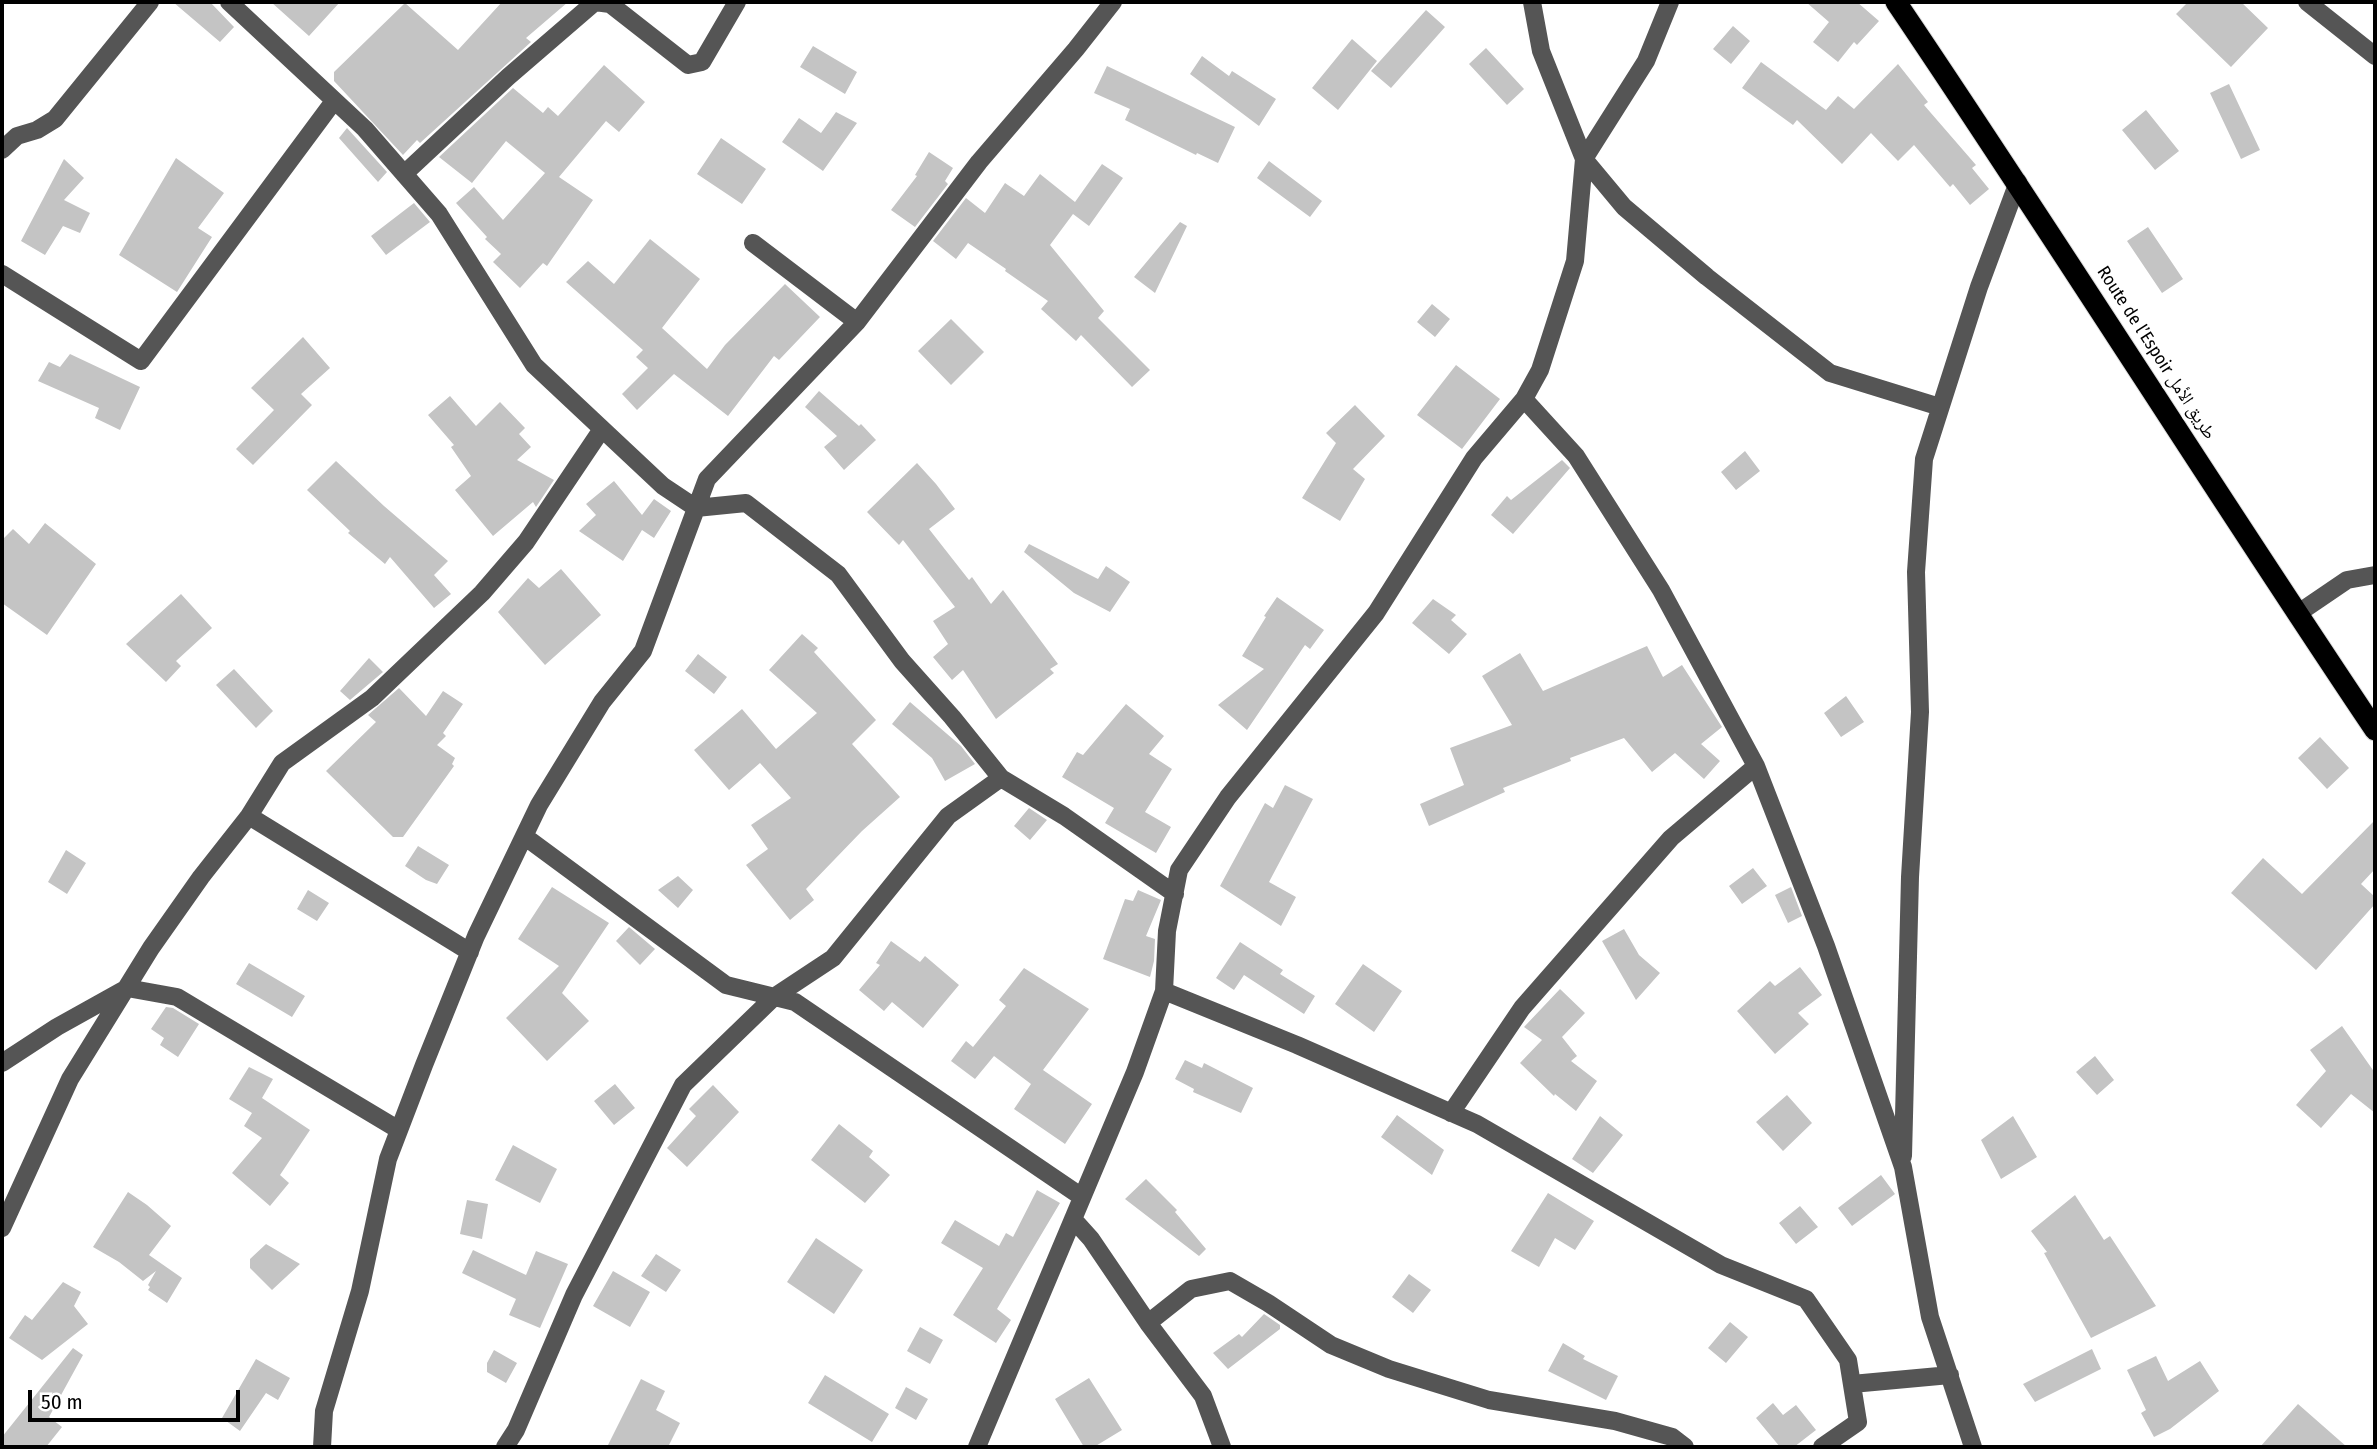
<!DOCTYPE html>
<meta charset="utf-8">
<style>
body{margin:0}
#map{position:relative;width:2377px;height:1449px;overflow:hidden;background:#fff;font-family:"Fira Sans Condensed",sans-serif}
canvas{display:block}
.frame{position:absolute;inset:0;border:4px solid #000;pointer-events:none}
.scale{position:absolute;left:28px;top:1390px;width:212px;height:32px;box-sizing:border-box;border:4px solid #000;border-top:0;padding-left:9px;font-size:21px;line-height:24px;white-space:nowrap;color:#000;-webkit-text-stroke:5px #fff;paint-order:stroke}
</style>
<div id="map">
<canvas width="2377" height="1449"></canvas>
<div class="frame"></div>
<div class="scale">50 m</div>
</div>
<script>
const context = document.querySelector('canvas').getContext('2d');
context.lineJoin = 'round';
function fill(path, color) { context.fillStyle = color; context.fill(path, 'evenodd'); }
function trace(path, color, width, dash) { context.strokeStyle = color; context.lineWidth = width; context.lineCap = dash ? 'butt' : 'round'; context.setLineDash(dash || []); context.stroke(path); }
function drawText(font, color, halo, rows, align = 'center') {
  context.font = font + ' "Fira Sans Condensed","Noto Naskh Arabic",sans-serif'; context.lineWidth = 7; context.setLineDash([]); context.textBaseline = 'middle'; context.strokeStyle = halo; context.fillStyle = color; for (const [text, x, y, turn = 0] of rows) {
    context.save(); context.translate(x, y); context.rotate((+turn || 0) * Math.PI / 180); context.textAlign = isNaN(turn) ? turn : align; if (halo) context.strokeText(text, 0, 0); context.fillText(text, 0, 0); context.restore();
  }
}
const building = new Path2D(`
 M173,2H210L234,27L220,42Z
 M271,2H340L309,36Z
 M502,2H568L526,38L531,42L420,143L417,140L403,155L334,81V72L405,3L458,50Z
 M1806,2H1857L1879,21L1857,45L1854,42L1838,62L1813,42L1829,22Z
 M2188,2H2241L2268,28L2231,67L2176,14Z
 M1426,10L1445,27L1391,88L1371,71Z
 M1733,26L1750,41L1731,64L1713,49Z
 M1352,39L1377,61L1338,110L1312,88Z
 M813,46L857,72L845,94L800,67Z
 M1486,48L1524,89L1507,105L1469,64Z
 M1202,56L1229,76L1232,71L1276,99L1259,126L1190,74Z
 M1761,62L1826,110L1838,96L1854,109L1898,64L1928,102L1924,105L1976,165L1972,168L1989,189L1970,205L1953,184L1950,187L1914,145L1898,161L1871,133L1842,164L1797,120L1793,125L1742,88Z
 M604,65L645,102L619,132L606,121L559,177L593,200L547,266L543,263L520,288L493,262L501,254L485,239L487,237L456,203L474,187L503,220L545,173L506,141L472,183L439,157L513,88L543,113L548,107L558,116Z
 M1107,66L1235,127L1218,163L1197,153L1196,155L1125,120L1130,109L1094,93Z
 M2229,84L2260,150L2241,159L2210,93Z
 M2146,110L2179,151L2155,170L2122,130Z
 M836,112L857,123L823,171L782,142L799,118L821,133Z
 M347,128L387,172L378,182L339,138Z
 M721,138L766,169L742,204L697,174Z
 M929,152L953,168L945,181L948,184L915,227L891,210L917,176L915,175Z
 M176,158L224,193L198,228L212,237L177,292L119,255Z
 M64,159L84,178L64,200L90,213L80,233L63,226L45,255L21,241Z
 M1269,161L1322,201L1310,217L1257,178Z
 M1102,164L1123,178L1089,226L1073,214L1050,245L1104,311L1098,318L1150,370L1132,387L1081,335L1076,341L1041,309L1048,301L1005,271L1006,269L968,243L956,259L933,241L966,198L985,213L1005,183L1024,196L1040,174L1075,202Z
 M414,203L430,222L386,255L371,236Z
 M1180,222L1187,226L1155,293L1134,277Z
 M2148,227L2183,279L2162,293L2127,241Z
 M650,239L700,279L662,328L707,369L725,345L785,284L820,317L779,360L774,356L728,416L674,374L637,410L622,394L648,368L636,357L643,350L566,282L588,261L614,284Z
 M1432,304L1450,319L1435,337L1417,322Z
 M951,319L984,352L951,385L918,351Z
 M303,337L330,368L301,394L312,405L253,465L236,449L274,410L251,388Z
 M70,354L140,387L120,430L95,418L99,408L38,381L49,362L60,367Z
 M1456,365L1500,399L1462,449L1417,415Z
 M819,391L859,426L861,424L876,440L844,470L824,447L837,436L805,407Z
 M450,396L476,426L500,402L525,428L519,434L531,447L517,460L554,480L536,507L533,502L493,536L455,490L471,476L451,447L454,445L428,415Z
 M1355,405L1385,436L1353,469L1365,479L1340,521L1302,498L1336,443L1326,433Z
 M1745,451L1760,471L1736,490L1721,472Z
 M1562,460L1570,468L1513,534L1491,515L1507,496L1511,500Z
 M336,461L384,506L448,561L434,575L451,594L434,608L390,557L385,564L348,533L350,531L307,490Z
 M917,463L936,484L955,509L929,529L969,580L972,577L991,604L1003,590L1058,664L1050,669L1054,673L996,719L963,670L952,680L933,657L948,644L933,621L955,607L903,540L899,545L867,512Z
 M614,481L642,515L654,499L671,511L654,538L642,530L623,561L579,531L596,515L586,504Z
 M45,523L96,564L47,635L2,603V540L13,529L29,544Z
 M1029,544L1098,579L1106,566L1130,582L1110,612L1074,593L1024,552Z
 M561,569L601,615L545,665L498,612L528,578L539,588Z
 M181,594L212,628L176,661L181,666L166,682L126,644Z
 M1277,597L1324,630L1310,649L1305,645L1247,730L1218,705L1264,669L1242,656L1266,617L1264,616Z
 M1433,599L1456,615L1451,620L1467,634L1449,654L1412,623Z
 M802,634L818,648L814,652L876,720L852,744L900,797L862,831L806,889L814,900L790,920L746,865L768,849L751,825L791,798L760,763L729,790L694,750L742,709L776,749L817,713L769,670Z
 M1647,646L1663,677L1682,665L1722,727L1701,744L1720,761L1704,779L1675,753L1652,772L1624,738L1570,758L1571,761L1503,788L1505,792L1429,826L1420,804L1464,785L1450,748L1512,725L1482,676L1520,653L1543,691Z
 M698,654L727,677L714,694L685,671Z
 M369,658L383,672L350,700L340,691Z
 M234,669L273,711L256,728L216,685Z
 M399,688L426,716L443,691L463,704L443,733L446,736L437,745L455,758L452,764L454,766L403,837H393L326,771L376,722L368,715Z
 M1846,696L1864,722L1841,737L1824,713Z
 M910,702L961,746L975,764L945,781L932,758L892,724Z
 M1126,704L1164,736L1149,754L1172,769L1145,812L1171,827L1156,853L1105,823L1114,808L1062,777L1077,752L1083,755Z
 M2320,737L2349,768L2327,789L2298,758Z
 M1285,785L1313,799L1269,882L1296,897L1281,926L1220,886L1265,803L1273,808Z
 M1029,808L1047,820L1030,840L1014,826Z
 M2375,820V869L2361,884L2375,897V904L2316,970L2231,893L2263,858L2302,894Z
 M418,846L449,865L437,884L426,880L405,866Z
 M66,850L86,863L67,894L48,882Z
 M1753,868L1767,886L1742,904L1729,886Z
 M678,876L693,890L678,908L658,890Z
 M552,887L609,923L562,993L589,1021L547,1061L506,1018L559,966L518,939Z
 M1791,887L1802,916L1788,923L1775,895Z
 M308,890L329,903L317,921L297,909Z
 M1138,890L1161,900L1146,936L1155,939L1154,961L1150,977L1103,959L1125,899L1133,901Z
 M629,927L655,949L640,965L616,941Z
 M1624,929L1639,955L1660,973L1636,1000L1602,941Z
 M891,941L920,962L925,956L959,985L923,1028L892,1002L884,1011L859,990L880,965L876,963Z
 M1240,942L1283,970L1280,974L1315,996L1304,1014L1244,975L1234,990L1216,978Z
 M249,963L305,996L292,1017L236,984Z
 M1363,964L1402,991L1374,1032L1335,1004Z
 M1800,967L1822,995L1798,1013L1809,1024L1775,1054L1737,1011L1770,981L1775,986Z
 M1024,968L1089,1009L1043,1070L1092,1104L1065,1144L1014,1109L1031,1084L994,1056L975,1079L951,1061L966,1041L973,1047L1006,1006L999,1000Z
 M1560,989L1585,1013L1562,1037L1577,1056L1571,1061L1597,1081L1576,1111L1555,1094L1554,1096L1520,1063L1542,1040L1524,1027Z
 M166,1007L173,1008L199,1024L178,1057L160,1045L164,1038L151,1029Z
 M2342,1026L2375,1073V1113L2351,1094L2321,1128L2296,1105L2326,1071L2310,1050Z
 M2095,1056L2114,1080L2097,1095L2076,1072Z
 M1185,1060L1202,1068L1204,1063L1253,1088L1241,1113L1193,1092L1194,1089L1175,1079Z
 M249,1067L273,1079L262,1098L310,1130L280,1175L289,1183L270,1206L232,1173L262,1138L244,1126L252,1113L229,1099Z
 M615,1084L635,1108L614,1125L594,1101Z
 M713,1085L739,1112L687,1167L667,1148L696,1116L689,1109Z
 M1787,1095L1812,1123L1783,1151L1756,1122Z
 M1397,1115L1444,1150L1432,1175L1381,1137Z
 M1600,1116L1623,1135L1593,1173L1572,1159Z
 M2013,1116L2037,1157L2001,1179L1981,1140Z
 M839,1124L873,1151L869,1157L890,1175L865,1203L811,1160Z
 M513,1145L557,1169L540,1203L495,1180Z
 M1881,1175L1895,1194L1852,1226L1838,1208Z
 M1146,1179L1177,1210L1175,1212L1206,1249L1199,1256L1125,1199Z
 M1037,1190L1060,1203L997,1309L1011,1320L996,1343L953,1315L983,1268L941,1243L955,1220L999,1246L1006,1233L1013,1237Z
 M128,1192L147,1205L171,1226L149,1255L182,1278L167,1303L148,1290L150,1287L148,1285L156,1271L143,1281L119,1262L93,1247Z
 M1548,1193L1594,1221L1575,1250L1555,1238L1539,1267L1511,1251Z
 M2075,1195L2104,1240L2110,1236L2156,1306L2091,1338L2044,1253L2047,1252L2031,1231Z
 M467,1200L488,1204L482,1239L460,1234Z
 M1800,1206L1818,1227L1796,1244L1779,1223Z
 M816,1238L863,1270L834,1314L787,1282Z
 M266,1244L300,1264L272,1290L250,1268V1259Z
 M473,1250L526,1275L536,1251L568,1264L540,1328L509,1315L516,1299L462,1273Z
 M656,1254L681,1270L666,1292L641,1276Z
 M613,1271L650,1292L630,1327L593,1306Z
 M1409,1274L1431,1290L1413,1313L1392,1297Z
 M63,1282L81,1292L74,1306L88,1324L42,1360L9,1338L25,1315L32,1320Z
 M1264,1314L1280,1325V1329L1228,1369L1213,1353L1239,1334L1242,1337Z
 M1730,1322L1748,1337L1726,1363L1708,1348Z
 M920,1327L943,1340L930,1364L907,1351Z
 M1563,1343L1585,1356L1583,1359L1618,1376L1606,1400L1548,1371Z
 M73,1348L83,1355L49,1417L62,1427L46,1447H2V1437Z
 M2092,1349L2101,1369L2035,1402L2023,1384Z
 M494,1350L517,1363L506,1383L487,1372V1363Z
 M2156,1356L2168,1381L2200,1361L2219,1391L2170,1429L2154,1437L2141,1413L2146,1410L2127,1370Z
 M256,1359L290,1378L278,1400L266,1393L240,1431L222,1418Z
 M825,1375L889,1414L872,1442L808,1403Z
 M1089,1378L1122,1430L1094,1447H1084L1055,1399Z
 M641,1379L665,1391L656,1410L680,1423L668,1447H607Z
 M906,1387L928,1399L916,1420L895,1408Z
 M1773,1403L1783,1415L1796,1405L1816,1430L1794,1447H1780L1756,1418Z
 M2298,1404L2347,1447H2260Z`);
const minor = new Path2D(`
 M229,2L365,129L439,214L534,365L663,486L696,508L746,503L838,574L902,661L952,717L1001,778L1064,816L1175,894
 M1532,2L1541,51L1584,159L1624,207L1707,277L1830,373L1940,407
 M2307,2L2375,56
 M2,150L17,136L37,130L55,119L150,2
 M404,174L508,77L595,2L610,4L688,65L702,62L737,2
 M753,243L857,322
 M2,274L141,361L334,101
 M1524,399L1576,456L1661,590L1756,766L1826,946L1903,1167L1930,1317L1973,1447
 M2297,614L2347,580L2375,575
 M249,816L470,952
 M524,836L726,985L795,1002L1082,1197
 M1164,991L1297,1045L1477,1124L1721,1265L1806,1299L1848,1360L1858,1422L1822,1447
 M2,1063L57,1027L127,988L177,997L399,1130
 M1451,1113L1522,1008L1671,838L1756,766
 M1903,1156L1910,877L1920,712L1916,572L1924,459L1979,287L2018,182
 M1073,1219L1091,1239L1148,1323L1203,1396L1222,1447
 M2,1228L70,1079L151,948L201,877L249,816L282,763L372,698L482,593L526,542L602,429
 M1148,1323L1191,1289L1230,1281L1268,1303L1331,1345L1389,1369L1489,1400L1615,1421L1672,1437L1685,1447
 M1852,1384L1950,1375
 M322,1447L324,1411L360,1291L388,1159L424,1065L476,936L539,805L602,702L643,651L707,479L857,322L979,162L1076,49L1113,2
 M505,1447L516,1430L574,1295L683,1085L774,997L833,958L948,816L1001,778
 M977,1447L1135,1072L1164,991L1167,931L1179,870L1228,797L1376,613L1474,458L1524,399L1540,370L1575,261L1584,159L1646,61L1670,2`);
const highway = new Path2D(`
 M1896,2C2059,243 2213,489 2375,730`);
const streetNames = [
 ["Route de l’Espoir طريق الأمل",2156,353,57]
];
fill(building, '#c4c4c4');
trace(highway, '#dbdbdb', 23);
trace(minor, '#555', 18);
trace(highway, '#000', 21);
drawText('18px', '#000', '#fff', streetNames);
</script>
